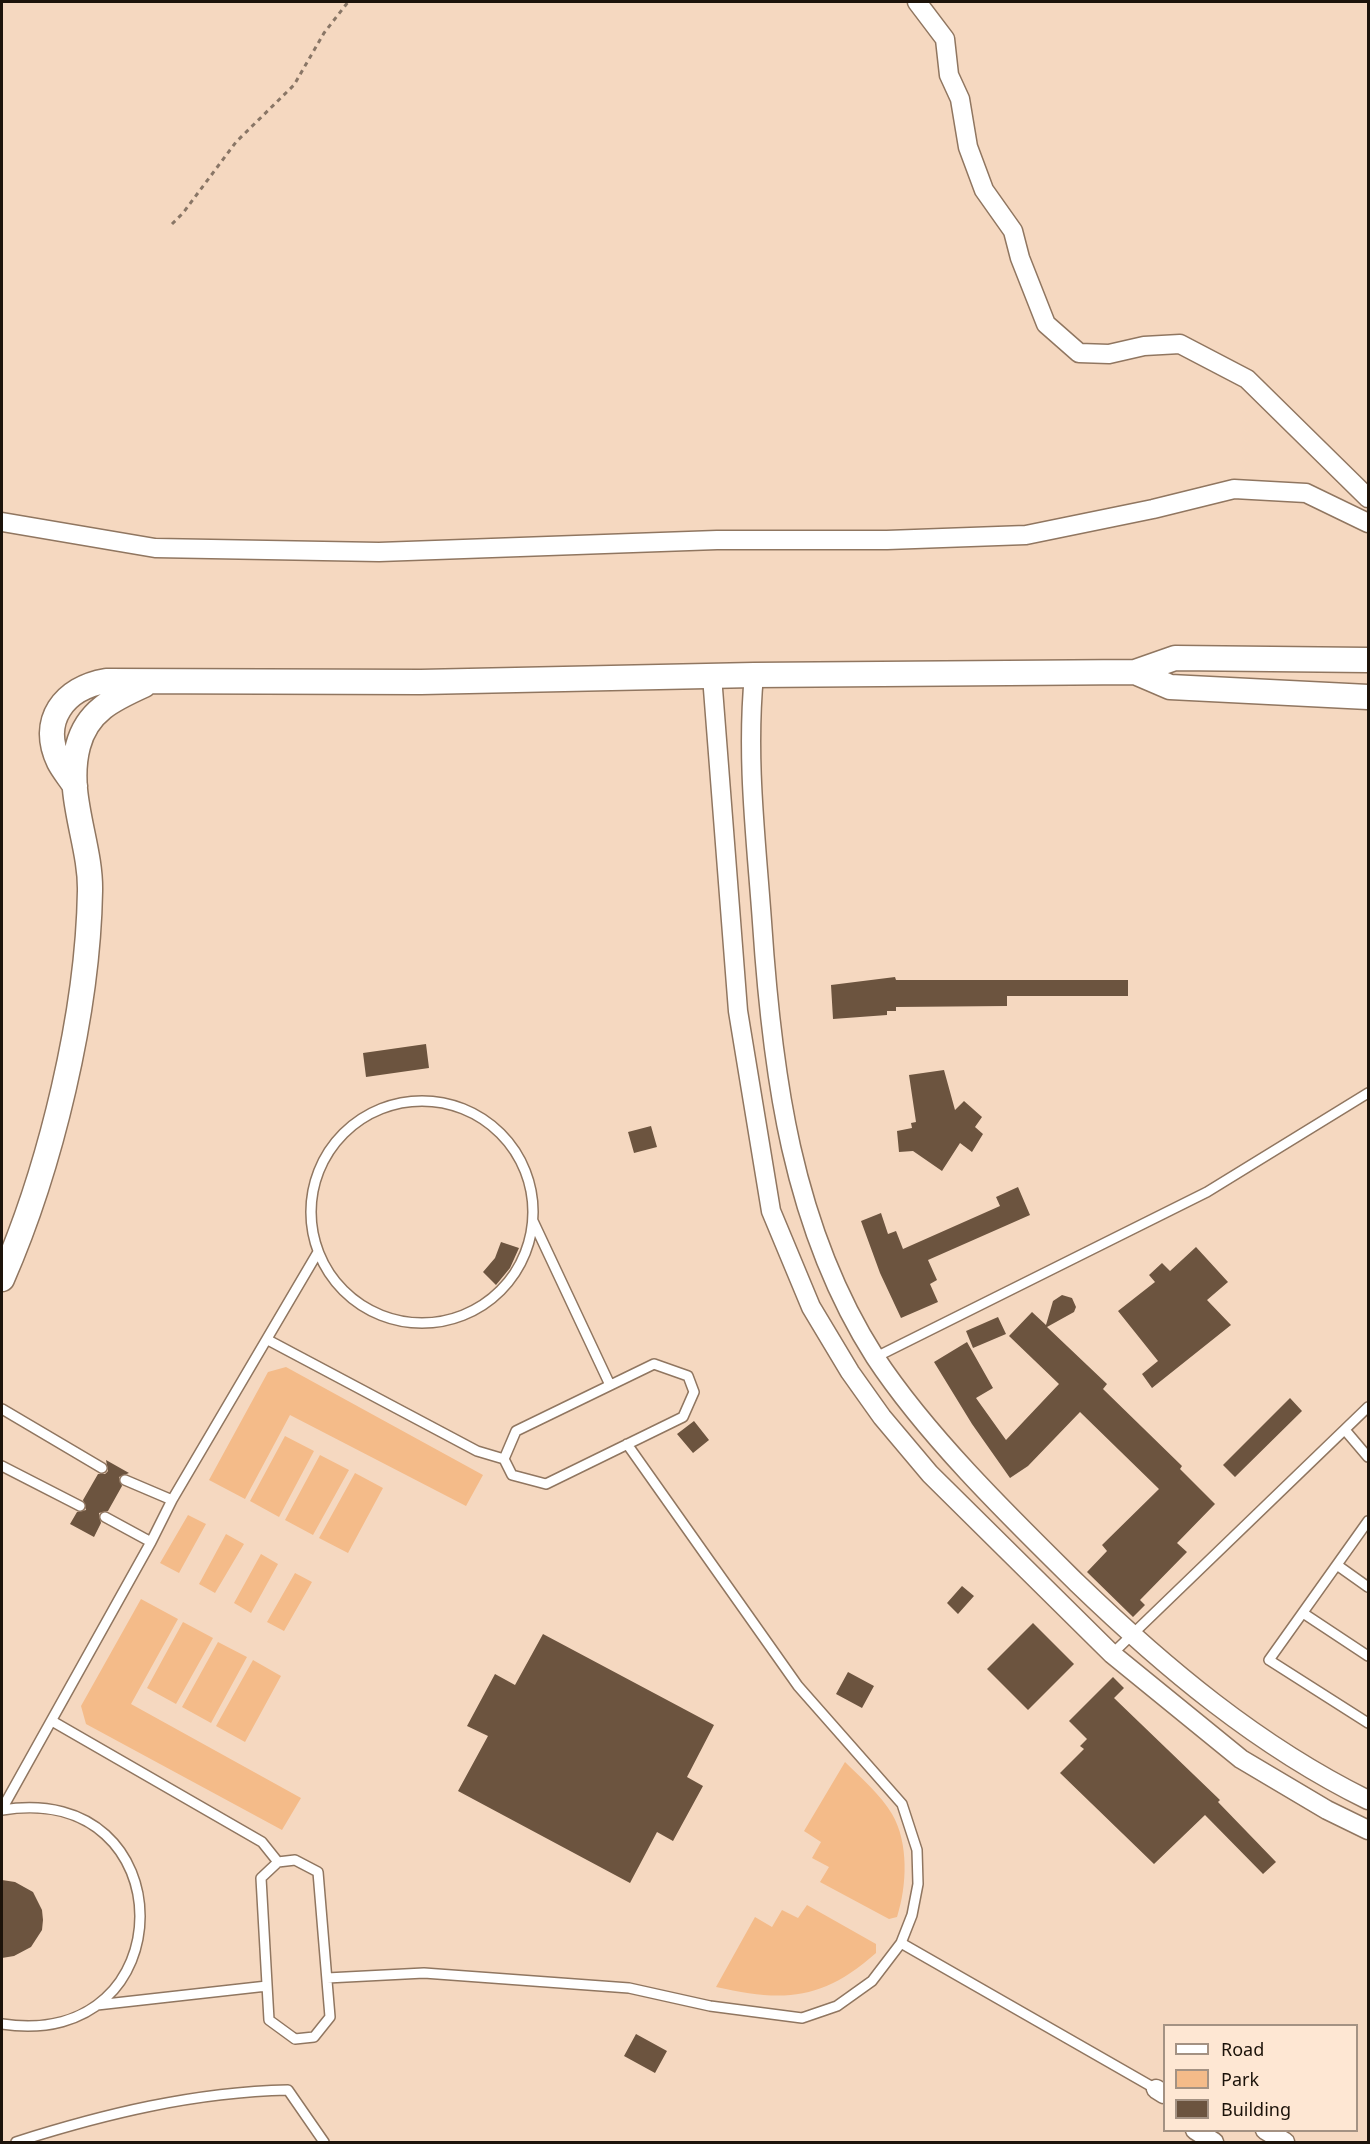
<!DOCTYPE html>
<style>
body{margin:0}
#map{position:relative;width:1370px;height:2144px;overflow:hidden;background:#f5d8c0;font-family:"Noto Sans",sans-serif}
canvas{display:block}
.frame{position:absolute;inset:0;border:3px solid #1c130a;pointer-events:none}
.legend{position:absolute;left:1163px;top:2024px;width:195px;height:108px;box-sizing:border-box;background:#fee7d3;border:2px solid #a49283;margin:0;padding:8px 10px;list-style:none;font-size:18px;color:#1c130a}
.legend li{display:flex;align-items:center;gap:12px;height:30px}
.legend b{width:30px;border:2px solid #a49283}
</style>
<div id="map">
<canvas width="1370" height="2144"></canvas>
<div class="frame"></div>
<ul class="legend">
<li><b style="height:8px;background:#fff"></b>Road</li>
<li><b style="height:16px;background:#f4bb89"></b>Park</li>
<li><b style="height:16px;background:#6c543f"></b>Building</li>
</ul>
</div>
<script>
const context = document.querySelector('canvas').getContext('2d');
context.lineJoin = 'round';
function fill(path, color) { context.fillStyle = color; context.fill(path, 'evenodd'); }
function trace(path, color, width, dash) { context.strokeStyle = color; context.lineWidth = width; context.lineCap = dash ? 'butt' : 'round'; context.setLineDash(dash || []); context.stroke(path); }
const green = new Path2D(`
 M286,1367L483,1475L466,1506L290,1415L245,1499L209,1480L268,1372Z
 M285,1436L314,1451L279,1517L250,1501Z
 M320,1455L349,1470L313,1535L285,1520Z
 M355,1473L383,1488L348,1553L319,1538Z
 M188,1515L206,1524L179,1573L160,1563Z
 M226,1534L244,1544L215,1593L199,1584Z
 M261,1554L278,1564L251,1613L234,1603Z
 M295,1573L312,1582L284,1631L267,1622Z
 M141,1599L178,1619L131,1704L301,1798L282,1830L86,1724L81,1706Z
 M183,1622L213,1638L176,1704L147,1688Z
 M218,1642L247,1657L211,1723L182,1707Z
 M253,1660L281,1676L245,1742L216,1726Z
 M845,1762C860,1777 881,1795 892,1814C909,1843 907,1886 897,1917L889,1919L820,1882L829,1867L812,1858L821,1842L804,1831Z
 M807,1905L876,1944V1953C822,2001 783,2002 716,1987L755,1917L772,1927L782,1910L798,1918Z`);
const building = new Path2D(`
 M895,977L896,980H1128V996H1007V1006L896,1007V1011H887V1015L833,1019L831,985Z
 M426,1044L429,1068L366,1077L363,1053Z
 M944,1070L955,1110L964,1101L982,1117L975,1127L983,1134L972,1152L960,1143L942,1171L913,1151L899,1152L897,1131L912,1128L911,1123L916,1122L909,1075Z
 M651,1126L657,1147L634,1153L628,1132Z
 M1018,1187L1030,1215L928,1260L937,1280L930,1284L938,1302L901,1318L880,1273L861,1221L881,1213L888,1234L896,1231L903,1249L1000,1206L996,1197Z
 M501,1242L519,1248L510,1268L496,1285L483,1272L495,1258Z
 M1196,1247L1228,1282L1207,1300L1231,1325L1152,1388L1142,1374L1158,1361L1118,1311L1155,1282L1149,1275L1162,1263L1170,1271Z
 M1062,1295L1072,1298L1076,1307L1074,1312L1047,1327L1107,1384L1103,1389L1182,1466L1180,1469L1215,1504L1177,1543L1187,1552L1140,1600L1145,1605L1133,1617L1087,1572L1107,1551L1102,1545L1159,1489L1080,1412L1028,1466L1010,1478L972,1424L934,1362L967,1342L993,1388L976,1398L1006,1440L1059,1384L1009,1336L1032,1312L1046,1325L1053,1301Z
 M998,1317L1006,1334L973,1348L966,1331Z
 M1290,1398L1302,1411L1235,1477L1223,1465Z
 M694,1421L709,1440L693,1453L677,1434Z
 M106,1460L129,1473L119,1477L122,1486L108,1511L99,1513L101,1523L94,1537L70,1524L77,1512L86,1510L83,1500L98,1474H105L108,1471Z
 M962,1586L974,1596L958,1614L947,1603Z
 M1033,1623L1074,1664L1028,1710L987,1669Z
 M543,1634L714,1725L687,1777L703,1786L673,1841L657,1832L630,1883L458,1791L488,1736L467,1726L495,1674L515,1685Z
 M848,1672L874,1686L862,1708L836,1694Z
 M1113,1677L1124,1688L1114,1698L1220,1800L1218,1802L1276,1862L1263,1874L1205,1815L1154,1864L1060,1773L1084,1749L1080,1746L1087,1739L1069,1721Z
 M2,1880L15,1882L33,1892L42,1910L43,1920L42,1930L31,1947L14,1956L2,1958Z
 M636,2034L667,2051L655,2073L624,2056Z`);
const path = new Path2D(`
 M172,224L183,213L236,142L294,85L324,33L348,2`);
const service = new Path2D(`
 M311 1212a111 111 0 1 1 222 0a111 111 0 1 1-222 0Z
 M533,1221L610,1385
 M268,1340L477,1451L504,1459
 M876,1357L1207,1192L1368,1093
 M654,1364L688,1376L694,1392L683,1417L546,1484L512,1475L504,1459L516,1431Z
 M2,1409L102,1468
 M1345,1430L1368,1457
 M2,1466L80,1506
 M125,1480L172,1500
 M105,1517L151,1542
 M1368,1521L1269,1660L1368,1723
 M1337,1565L1368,1587
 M1303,1613L1368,1656
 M1112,1654L1368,1407
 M52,1721L262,1842L278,1862
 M2,1809L151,1542L172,1500L318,1252
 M2,1810C186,1780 186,2052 2,2024
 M295,1860L318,1872L330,2017L314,2037L295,2039L269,2020L261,1878L278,1862Z
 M901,1943L1156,2089
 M327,1978L424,1973L629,1988L710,2006L802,2018L837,2006L872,1981L901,1943L912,1915L918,1884L917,1850L902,1804L798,1686L627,1444
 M97,2005L267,1986
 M16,2142C104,2114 194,2092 288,2090L324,2142`);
const minor = new Path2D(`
 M917,2L945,39L949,75L960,99L968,147L984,190L1013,231L1020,258L1046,324L1079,353L1109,354L1144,346L1180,344L1247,379L1368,498
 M2,522L155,548L379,552L717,540H887L1026,535L1153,509L1234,489L1306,493L1368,523
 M754,675C746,759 756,838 762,922C772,1073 792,1227 875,1357C927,1436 1009,1516 1077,1583C1164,1667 1258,1746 1368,1800
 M712,676L738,1011L771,1211L811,1307L850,1372L882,1417L930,1474L1112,1654L1241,1759L1327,1810L1368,1830
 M1156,2089L1164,2094
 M1195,2130L1214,2142
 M1265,2130L1285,2142`);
const secondary = new Path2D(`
 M1135,672L1170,687L1368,697
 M75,786C70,778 63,770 59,762C39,721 64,688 106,681L421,682L754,675L1135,672L1175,658L1368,660
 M2,1279C51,1167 88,1013 90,891C91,843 65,795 78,746C87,711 113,699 144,685`);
fill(green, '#f4bb89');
fill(building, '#6c543f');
trace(service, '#907660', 12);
trace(minor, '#907660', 21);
trace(secondary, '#907660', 27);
trace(path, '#897666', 3, [4.5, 4.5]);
trace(service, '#fff', 9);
trace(minor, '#fff', 18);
trace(secondary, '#fff', 24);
</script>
